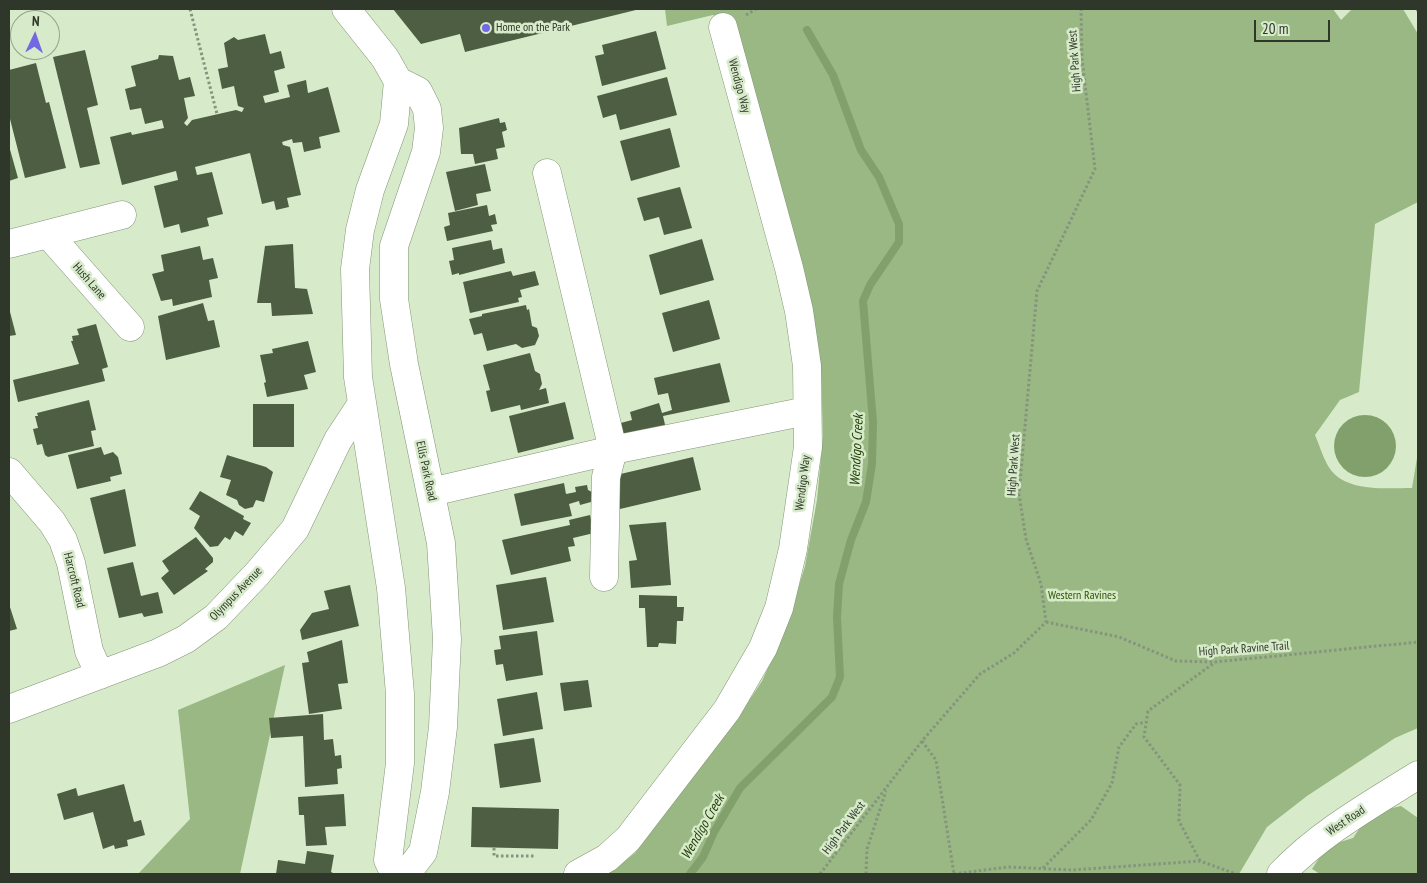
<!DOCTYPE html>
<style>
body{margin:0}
#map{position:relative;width:1427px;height:883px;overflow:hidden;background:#d7ebca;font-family:"PT Sans Narrow",sans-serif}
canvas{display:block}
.frame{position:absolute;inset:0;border:10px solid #2f372a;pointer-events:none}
.north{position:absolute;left:10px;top:10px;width:50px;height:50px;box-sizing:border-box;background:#d7ebca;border:1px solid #94a38a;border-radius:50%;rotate:3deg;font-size:14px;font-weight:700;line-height:20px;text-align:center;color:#2f372a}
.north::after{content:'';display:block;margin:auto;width:18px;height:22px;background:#7268e3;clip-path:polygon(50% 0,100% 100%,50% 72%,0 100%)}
.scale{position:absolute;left:1254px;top:20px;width:76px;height:22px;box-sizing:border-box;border:2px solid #2f372a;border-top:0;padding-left:6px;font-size:15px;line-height:18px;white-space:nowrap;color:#2f372a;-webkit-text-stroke:4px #d7ebca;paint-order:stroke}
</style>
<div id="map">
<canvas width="1427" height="883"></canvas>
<div class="frame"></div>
<div class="north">N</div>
<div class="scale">20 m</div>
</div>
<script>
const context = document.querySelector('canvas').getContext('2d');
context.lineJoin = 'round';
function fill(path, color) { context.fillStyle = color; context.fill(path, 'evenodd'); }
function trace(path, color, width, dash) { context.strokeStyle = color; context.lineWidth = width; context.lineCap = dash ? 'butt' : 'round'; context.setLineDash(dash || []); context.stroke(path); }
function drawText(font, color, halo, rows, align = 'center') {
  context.font = font + ' "PT Sans Narrow",sans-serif'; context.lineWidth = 5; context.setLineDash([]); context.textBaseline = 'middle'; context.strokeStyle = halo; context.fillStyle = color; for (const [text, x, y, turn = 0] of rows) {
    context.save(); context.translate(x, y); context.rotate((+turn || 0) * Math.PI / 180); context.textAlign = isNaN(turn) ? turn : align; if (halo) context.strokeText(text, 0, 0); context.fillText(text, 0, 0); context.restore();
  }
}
const forest = new Path2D(`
 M665,9H1333L1341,20L1352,9H1403L1418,34V202L1375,224L1359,392L1340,400L1315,435C1319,444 1322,455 1327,464C1342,493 1384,488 1412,488L1418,452V728L1395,738L1307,796L1267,827L1239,874H608L635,853L739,716L762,681L785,631L805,566L817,500L823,436L821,370L731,18L713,15L667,26Z
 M285,665L240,874H138L190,819L178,710Z
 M1401,806L1418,818V873L1320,874L1312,869L1327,846L1353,838L1370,813Z`);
const water = new Path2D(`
 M1334 446a31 31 0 1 1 62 0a31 31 0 1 1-62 0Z`);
const stream = new Path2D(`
 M690,874L703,857L714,832L740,788L832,697L840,677L837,617L839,584L851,540L866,502L872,464L873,422L863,301L870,285L899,242V224L879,177L861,150L833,75L807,30`);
const building = new Path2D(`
 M393,9H640L465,52L460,34L421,44Z
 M656,31L666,69L602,86L595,56L604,54L602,45Z
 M265,34L270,54L281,51L285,68L274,71L279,92L263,96L265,103L290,97L287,85L306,80L308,93L328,87L340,132L319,137L321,148L304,152L302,142L293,143L292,139L282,142L283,145L290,147L301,195L287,198L289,207L276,210L274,201L262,204L250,153L195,167L197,175L212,172L223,214L207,218L209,226L181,233L179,224L164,228L154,186L178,180L176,171L122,185L110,137L131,132L132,135L164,128L162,120L145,124L141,108L130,110L125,89L136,86L131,66L158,59L159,55L173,56L179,80L190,77L195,96L184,98L188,118L184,123L187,126L192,120L236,110L242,112L244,108L238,106L234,86L222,89L218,69L228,67L224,43L234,37L238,40Z
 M85,50L98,105L87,108L100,164L80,168L53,57Z
 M36,63L46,103L49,102L66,168L25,178L9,115V70Z
 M667,77L677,115L620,130L616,114L603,118L597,96Z
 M499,118L500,123L505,122L507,130L502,132L505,147L496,149L498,159L475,164L473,154H461L459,128Z
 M670,128L680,167L631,181L620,141Z
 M9,146L18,178L9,181Z
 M485,164L491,191L476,194L478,205L455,211L446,172Z
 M680,187L692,228L664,235L659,217L644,221L637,198Z
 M487,205L489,216L495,214L497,224L491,225L493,231L447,241L444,227L450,225L448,213Z
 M702,239L714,280L660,295L649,255Z
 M491,240L493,250L502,248L505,263L459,275V273L452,275L449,261L454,260L452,248Z
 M293,244L295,288L307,289L313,314L272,316L271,303H257L265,246Z
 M200,246L203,260L213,258L218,278L209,280L212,297L173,306L172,299L161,301L152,274L164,271L161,255Z
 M511,271L513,276L535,271L539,285L520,290L522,297L518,298L519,302L470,313L463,282Z
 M709,300L720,339L673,352L662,313Z
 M203,303L208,321L214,320L220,347L166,360L158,316Z
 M526,305L527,310L529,309L532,326L537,328L539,336L535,345L522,348L516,344L487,351L482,333L474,335L469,319L482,316V314Z
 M9,308L16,335L9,336Z
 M96,324L108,367L102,369L105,381L18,402L13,380L79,364L71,341H73L72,336L79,335L77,329Z
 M308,341L316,372L304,375L308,389L267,397L264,383L266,382L260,355L273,353L272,349Z
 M530,353L535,371L540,374L542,384L539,390L546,388L549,403L521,410L520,405L491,412L486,391L490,390L483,365Z
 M720,363L730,402L663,416L666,429L621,436L617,424L632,420L630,412L659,403L662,413L672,410L668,393L658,395L654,378Z
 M89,400L96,430L91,431L94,446L48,457L45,455L42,444L37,445L33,429L38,428L35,416H38L37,413Z
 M565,402L574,439L518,453L509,416Z
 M253,404H294V447H253Z
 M101,447L104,455L113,452L118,457L122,474L110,477L111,481L77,489L68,455Z
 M227,455L266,467L273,472L264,502L256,500L253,507L245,509L239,505L237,500L226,495L231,480L220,477Z
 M693,457L701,490L620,509L612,476Z
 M564,483L566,494L576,492L575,487L587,485L588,490L592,492L591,502L580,505L579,501L569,504L572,516L521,526L514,494Z
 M125,489L136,546L104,554L90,498Z
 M200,491L244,516L243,519L251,523L243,536L235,531L230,540L225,537L218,546L210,547L194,528L200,516L189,509Z
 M590,515L594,533L573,538L575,546L568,547L571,561L511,575L502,540L570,525L569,520Z
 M666,522L671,585L631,588L629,561L637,560L629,525Z
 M196,537L213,558V562L205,569L208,571L174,595L161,578L169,571L162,561Z
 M133,562L141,596L158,592L163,613L144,617L142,613L119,618L107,568Z
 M546,577L554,622L503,630L496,585Z
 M350,585L359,626L302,640L300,630L312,613L329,609L324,591Z
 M639,595L677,596V607H684L683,621H677L676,644L659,643L658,647H647L645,608H639Z
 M9,604L17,629L9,631Z
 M537,631L543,675L506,681L503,664L496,665L494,650L501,649L499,636Z
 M342,640L348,683L338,684L342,709L309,714L302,663L309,662L307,652Z
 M588,680L592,707L564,711L560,683Z
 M537,692L543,729L503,736L497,699Z
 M323,714L324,740L333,739L335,756L341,755L342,768L337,769L338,784L305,787L303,736L271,738L269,718Z
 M534,738L541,782L500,788L494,744Z
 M124,784L134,822L141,820L145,835L127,840L128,846L115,849L114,845L103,849L93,812L64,820L57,794L76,788L78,796Z
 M344,794L346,826L325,827L327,845L306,846L304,815H299L298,797Z
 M472,807L559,809L558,849L471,847Z
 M307,851L334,855L331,872L335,874H276L278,860L305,864Z`);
const path = new Path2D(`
 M190,9L217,114
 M1417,9L1418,11
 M746,15L756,9
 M1046,622L1119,637L1176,661L1215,662L1418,642
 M922,741L936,760L954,874
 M494,848V856H536
 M1200,861L1179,821L1180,785L1144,737L1148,711L1214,663
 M1043,868L1091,820L1112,783L1119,747L1136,724L1146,722
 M820,874L922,741L980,674L1014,653L1046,622L1041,584L1026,539L1019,494L1037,291L1095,169L1082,59L1081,9
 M866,874L867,849L886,791
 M954,874L1008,867L1072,870L1200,861L1236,874`);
const minor = new Path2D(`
 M346,9L385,58L398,81L394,124L370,190L360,230L355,269L358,377L391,588L400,694V763L388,860L395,874
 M398,81L418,91L427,109L429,128L426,152L394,246V299L404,364L441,543L447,639L443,727L435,792L423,852L406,874
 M547,173L613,450L606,477L604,577
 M48,234L130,327
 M9,244L122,215
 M9,472L52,522L63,540L71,563L89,651L100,675
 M431,492L613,450L807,411
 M9,709L158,653L186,639L216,617L257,574L295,529L338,440L361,405
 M578,874L607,858L628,839L727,710L763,648L779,608L793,549L808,447L807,366L799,311L789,268L723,27
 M1281,874C1320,833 1370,805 1418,775`);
const markers = [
 [486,28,5,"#7268e3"]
];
const poiNames = [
 ["Home on the Park",496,28]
];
const streetNames = [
 ["High Park West",1075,61,-94],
 ["Wendigo Way",739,86,75],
 ["Hush Lane",89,281,49],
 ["High Park West",1014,465,-86],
 ["Ellis Park Road",426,471,78],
 ["Wendigo Way",803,483,-83],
 ["Harcroft Road",74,580,76],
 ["Olympus Avenue",236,594,-46],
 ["High Park Ravine Trail",1244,649,-4],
 ["West Road",1346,821,-34],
 ["High Park West",844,828,-53]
];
const parkNames = [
 ["Western Ravines",1082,596]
];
const waterNames = [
 ["Wendigo Creek",857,450,-87],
 ["Wendigo Creek",703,827,-60]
];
fill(forest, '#99b883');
fill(water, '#82a06c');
trace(stream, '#82a06c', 8);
fill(building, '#4d5e42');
trace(minor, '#829476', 29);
trace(path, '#86947d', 3, [2.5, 2.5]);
trace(minor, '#fff', 28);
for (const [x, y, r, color] of markers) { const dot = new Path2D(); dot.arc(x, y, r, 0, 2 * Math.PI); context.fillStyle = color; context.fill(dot); trace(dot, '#d7ebca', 2); }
drawText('12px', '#2f372a', '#d7ebca', poiNames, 'left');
drawText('12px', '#2f372a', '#d7ebca', streetNames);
drawText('12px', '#2e5302', '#d7ebca', parkNames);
drawText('italic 14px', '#1c3800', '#d7ebca', waterNames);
</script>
